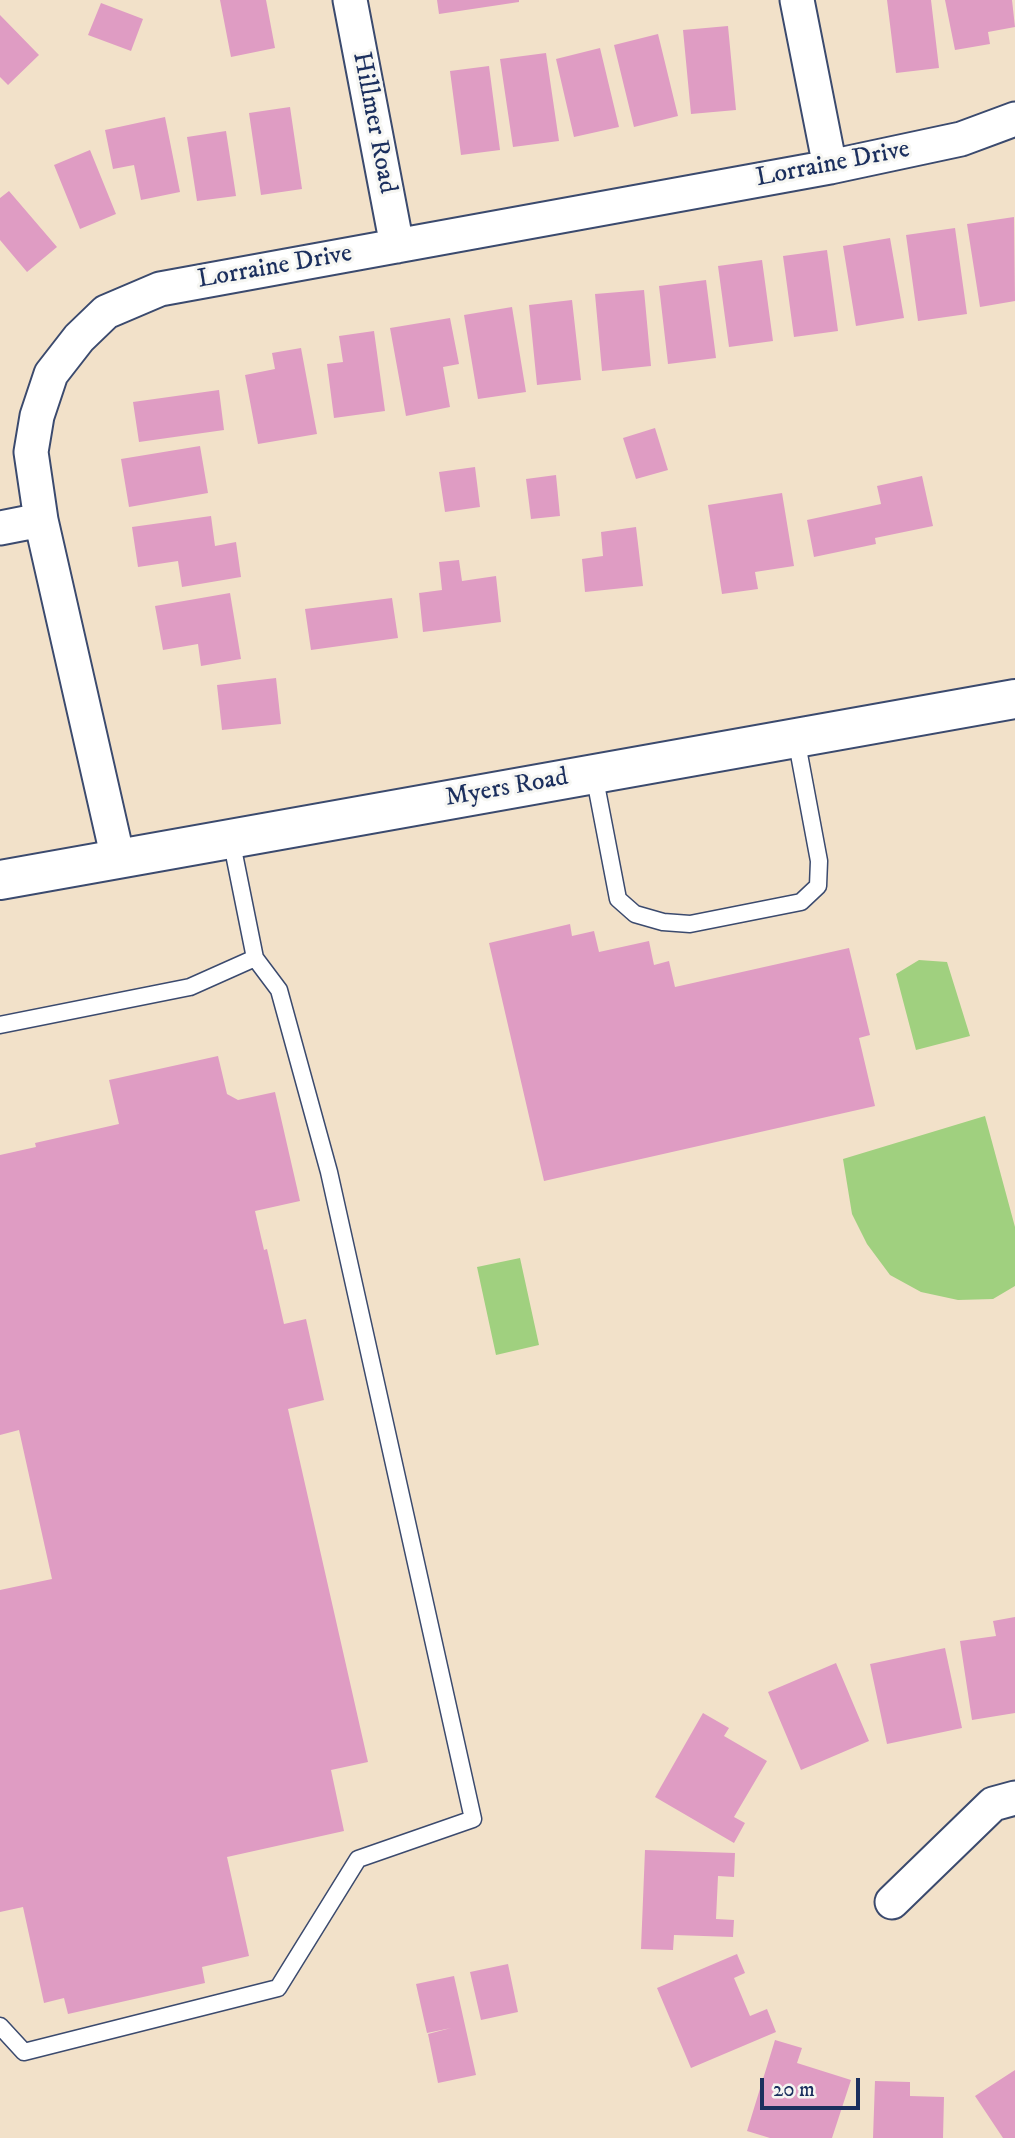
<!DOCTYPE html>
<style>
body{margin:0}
#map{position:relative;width:1015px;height:2138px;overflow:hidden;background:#f2e1c9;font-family:"IM FELL DW Pica",serif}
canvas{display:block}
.scale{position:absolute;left:760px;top:2078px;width:100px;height:32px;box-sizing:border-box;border:4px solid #1b2f5e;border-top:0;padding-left:9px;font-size:21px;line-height:24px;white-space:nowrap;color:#1b2f5e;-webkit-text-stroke:5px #f6f6f2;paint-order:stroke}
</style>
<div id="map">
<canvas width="1015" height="2138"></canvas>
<div class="scale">20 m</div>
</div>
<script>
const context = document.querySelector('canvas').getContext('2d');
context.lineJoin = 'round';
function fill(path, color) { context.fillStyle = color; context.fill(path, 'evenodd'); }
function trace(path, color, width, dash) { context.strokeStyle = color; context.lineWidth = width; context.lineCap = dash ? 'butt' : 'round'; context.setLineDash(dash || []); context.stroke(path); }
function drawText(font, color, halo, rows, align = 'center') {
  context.font = font + ' "IM FELL DW Pica",serif'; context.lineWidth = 6; context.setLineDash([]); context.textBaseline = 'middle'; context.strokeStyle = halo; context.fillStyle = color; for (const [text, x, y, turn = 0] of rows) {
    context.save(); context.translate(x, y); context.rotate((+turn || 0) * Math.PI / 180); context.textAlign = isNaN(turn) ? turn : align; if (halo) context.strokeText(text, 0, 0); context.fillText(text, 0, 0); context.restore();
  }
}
const green = new Path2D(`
 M919,960L947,962L970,1036L916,1050L896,974Z
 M985,1116L1015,1227V1286L993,1299L958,1300L921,1292L890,1275L867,1244L852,1214L843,1159Z
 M520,1258L539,1345L496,1355L477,1267Z`);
const building = new Path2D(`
 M220,0H266L275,48L231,57Z
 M437,0H519V2L439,14Z
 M887,0H931L939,68L896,73Z
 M945,0H1012L1015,27L988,32L990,44L955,50Z
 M101,3L143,19L131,51L88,35Z
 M0,15L39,55L8,85L0,77Z
 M728,26L736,110L691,114L683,30Z
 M658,34L678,116L634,127L614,45Z
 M600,48L619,127L574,137L556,59Z
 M546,53L559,141L513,147L500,59Z
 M489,66L500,150L461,155L450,71Z
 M290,107L302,189L261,195L249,113Z
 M165,117L180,192L141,200L134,165L113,169L105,130Z
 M226,131L236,196L197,201L187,137Z
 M90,150L116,214L80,229L54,165Z
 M9,191L57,247L27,272L0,240V198Z
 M1014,217L1015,301L980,307L967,224Z
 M955,228L967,314L918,321L906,235Z
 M890,238L904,318L856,326L843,246Z
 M827,250L838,331L794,337L783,256Z
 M762,260L773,341L729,347L718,266Z
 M706,280L716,358L668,364L659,286Z
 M644,290L651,366L602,371L595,294Z
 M572,300L581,380L537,385L529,305Z
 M512,307L526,392L478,399L464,315Z
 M450,318L459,364L443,367L450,407L406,416L390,328Z
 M374,331L385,411L334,418L327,364L343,362L339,336Z
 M301,348L317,434L258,444L245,375L275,369L272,353Z
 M219,390L224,430L139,442L133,402Z
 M655,428L668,470L636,479L623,438Z
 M200,446L208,493L129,507L121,459Z
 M475,467L480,507L445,512L439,472Z
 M556,475L560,516L531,519L526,479Z
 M922,476L933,526L875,538L876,544L814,557L807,520L881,504L877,486Z
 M782,493L794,566L755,572L758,589L722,594L708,505Z
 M211,516L215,546L236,542L241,577L182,587L178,561L138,567L132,527Z
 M636,527L643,586L585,592L582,559L603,556L601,532Z
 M459,560L462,581L496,576L501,622L423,632L419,593L442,590L439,562Z
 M230,593L241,659L201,666L198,644L163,650L155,606Z
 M392,598L398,638L311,650L305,609Z
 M276,678L281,724L222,730L217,685Z
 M570,924L572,936L594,931L599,952L649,941L654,965L669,961L675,987L849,948L870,1035L859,1038L875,1106L544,1181L489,943Z
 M218,1056L227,1094L238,1100L275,1092L300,1201L255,1211L264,1250L267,1249L284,1324L306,1319L324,1400L288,1409L368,1762L331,1770L344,1831L227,1857L249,1956L202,1967L205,1983L68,2014L64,1998L44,2003L23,1907L0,1912V1590L52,1579L19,1430L0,1435V1155L36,1147L35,1143L119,1124L109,1080Z
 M1015,1617V1713L972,1720L960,1641L996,1636L993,1621Z
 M945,1648L962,1728L887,1744L870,1664Z
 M836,1663L869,1741L801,1770L768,1692Z
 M703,1713L729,1728L724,1736L767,1761L734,1817L745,1823L734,1843L655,1797Z
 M645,1850L735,1853L734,1877L718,1876L716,1919L734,1920L733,1937L674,1935L673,1950L641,1949Z
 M737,1954L745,1973L734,1978L750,2016L767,2009L776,2032L691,2068L657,1988Z
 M508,1964L518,2012L481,2020L470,1972Z
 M454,1976L476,2075L438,2083L428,2034L451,2028L427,2033L416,1984Z
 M775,2040L802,2048L797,2063L851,2080L832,2138H770L747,2131Z
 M1015,2070V2138H1003L975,2096Z
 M875,2081L910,2082V2096L944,2097L943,2138H873Z`);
const service = new Path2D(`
 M594,774L618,899L635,914L663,922L690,924L801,902L818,886L819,861L796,738
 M0,1025L190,987L255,958
 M0,2026L24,2052L278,1988L358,1859L473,1819L329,1172L279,990L255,958L231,839`);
const minor = new Path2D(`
 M350,0L397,246
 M797,0L830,167
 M0,528L41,520
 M118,859L41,520L31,452L37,416L51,374L79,338L106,312L160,289L830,167L961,139L1015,119
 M892,1902L993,1804L1015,1798`);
const secondary = new Path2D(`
 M0,880L1015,699`);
const streetNames = [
 ["Hillmer Road",373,123,79],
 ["Lorraine Drive",833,165,-11],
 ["Lorraine Drive",275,268,-10],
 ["Myers Road",507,789,-10]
];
fill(green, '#a0d07f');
fill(building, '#df9cc3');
trace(service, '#3b4a6e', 19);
trace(minor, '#3b4a6e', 37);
trace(secondary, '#3b4a6e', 42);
trace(service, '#fff', 16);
trace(minor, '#fff', 33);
trace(secondary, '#fff', 38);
drawText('26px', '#1b2f5e', '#f6f6f2', streetNames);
</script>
